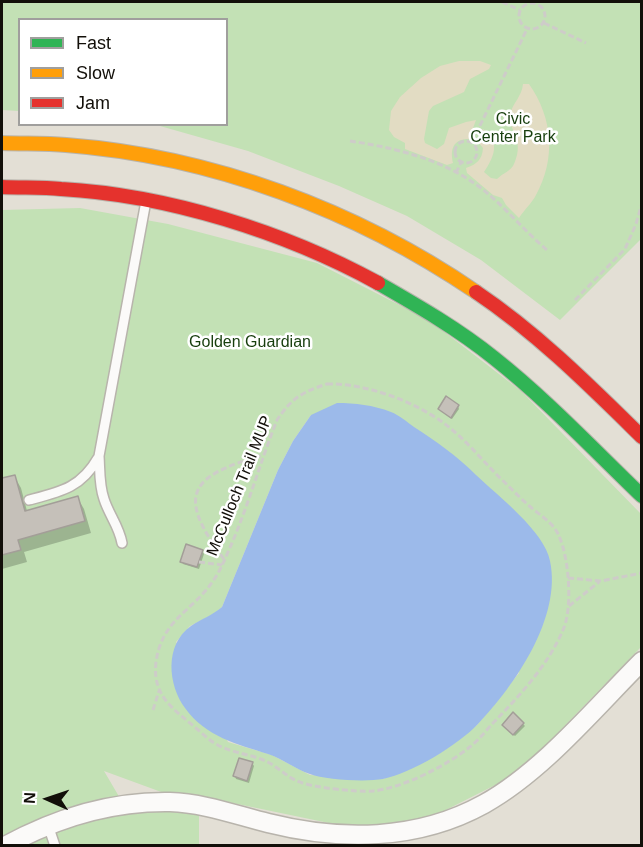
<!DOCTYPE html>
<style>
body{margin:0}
#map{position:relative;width:643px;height:847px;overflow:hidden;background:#e3dfd5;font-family:Arial,sans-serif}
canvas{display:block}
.frame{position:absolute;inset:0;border:3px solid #120f09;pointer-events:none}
.legend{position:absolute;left:18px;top:18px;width:210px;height:108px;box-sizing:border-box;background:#fff;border:2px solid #a09f9d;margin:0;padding:8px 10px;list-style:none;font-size:18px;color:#120f09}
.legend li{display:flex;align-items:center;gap:12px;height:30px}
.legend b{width:30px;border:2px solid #a09f9d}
.north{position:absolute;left:18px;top:769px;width:60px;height:60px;-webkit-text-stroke:4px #fff;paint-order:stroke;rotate:273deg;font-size:16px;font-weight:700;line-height:24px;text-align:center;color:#120f09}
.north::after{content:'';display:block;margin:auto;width:21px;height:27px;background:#120f09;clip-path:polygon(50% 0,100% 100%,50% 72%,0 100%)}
</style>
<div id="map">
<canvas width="643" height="847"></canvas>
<div class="frame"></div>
<ul class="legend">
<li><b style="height:8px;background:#30b455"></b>Fast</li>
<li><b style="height:8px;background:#ff9f0a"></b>Slow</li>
<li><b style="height:8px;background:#e5322d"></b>Jam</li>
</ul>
<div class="north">N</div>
</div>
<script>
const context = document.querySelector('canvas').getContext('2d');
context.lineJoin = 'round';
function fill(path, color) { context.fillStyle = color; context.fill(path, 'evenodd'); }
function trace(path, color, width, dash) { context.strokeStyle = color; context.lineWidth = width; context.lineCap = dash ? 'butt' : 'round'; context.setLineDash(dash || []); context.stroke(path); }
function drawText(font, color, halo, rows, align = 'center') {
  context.font = font + ' Arial,sans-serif'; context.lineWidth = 5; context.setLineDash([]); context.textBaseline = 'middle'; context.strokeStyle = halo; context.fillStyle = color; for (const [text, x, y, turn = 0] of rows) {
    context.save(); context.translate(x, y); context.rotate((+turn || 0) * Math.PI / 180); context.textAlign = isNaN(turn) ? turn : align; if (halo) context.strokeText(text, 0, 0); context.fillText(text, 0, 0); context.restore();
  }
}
const green = new Path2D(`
 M2,2H641V239L560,320L481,260L407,216L339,186L248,151L160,126L147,125L226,124V20H20L19,111L2,110Z
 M80,208L168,224L317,263L429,320L521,391L641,514V647L519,773L434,816L390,825L348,827L223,801L164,793L104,771L124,805L171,802L199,815V845H2V210ZM311,415L519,673L477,725L440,753L414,767L383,779L310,775L272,755L228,742L176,642L190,626L214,614L222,607L278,470L293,441Z`);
const sand = new Path2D(`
 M459,61H480L491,65L489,69L470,79L464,92L433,106L429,111L424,139L425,143L437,149L444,144L449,128L466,122L476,120L469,139C453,139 450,149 453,163L447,165L405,149V143L394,137L389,130L391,111L400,97L421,78L440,66Z
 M523,84H529C553,118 556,159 536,195C532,203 524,210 519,218L506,205L502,198L493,195L467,173L466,168C477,164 482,160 483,148L478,142L483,129C501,142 494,157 484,172L491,178L497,179C503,173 511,171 514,164C526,138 506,128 510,114C513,103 522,96 523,84Z`);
const water = new Path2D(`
 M337,403C355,403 373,405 391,412C399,415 407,422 414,427C437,442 456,455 476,475C498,496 544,531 550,561C562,617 515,685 478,724C458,745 412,773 383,779C366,782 325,780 310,774C295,769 283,759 268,754C237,744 206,737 185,708C168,685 164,645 191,626C201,619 213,615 222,607L278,470L293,441L311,415Z`);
const shadow = new Path2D(`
 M458,406L459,409L452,419L439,409Z
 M14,476L21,488L27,511L77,497L84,509L91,533L24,552L27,562L2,569V480Z
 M202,551L204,554L199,569L183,564L182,561Z
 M523,724L525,726L515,736L505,727Z
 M252,763L254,766L249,783L236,779L235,776Z`);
const building = new Path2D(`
 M446,396L459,405L451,418L438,409Z
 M15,475L25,511L78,496L85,521L18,540L21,550L2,555V478Z
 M186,544L203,550L197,567L180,562Z
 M513,712L524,723L513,735L502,725Z
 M239,758L253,762L247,781L233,776Z`);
const path = new Path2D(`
 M502,2L520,10
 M519 16a13 13 0 1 1 26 0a13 13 0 1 1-26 0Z
 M544,23L586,43
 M455 152a11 11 0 1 1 22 0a11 11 0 1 1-22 0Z
 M350,141C390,147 433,157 468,179C498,198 520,227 547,250
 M472,142L527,29
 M456,173L461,162
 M575,300L625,249L636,224L642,203
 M327,384C365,383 414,401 445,424C465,439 482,460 500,478C509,486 517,495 526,503C537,514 553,521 559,536C569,558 573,608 563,630C548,665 521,694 495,721C487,729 480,739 471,746C448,765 403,788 373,791C355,792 313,788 297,781C284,775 275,764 261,759C247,754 229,752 216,744C209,740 203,734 197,729C174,709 152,697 156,662C162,619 192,612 213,581C221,570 226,556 232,543C249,503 261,460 277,420C292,398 302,392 327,384Z
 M224,559C175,494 190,476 263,455
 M199,562L222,565
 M568,578L601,581L642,573
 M569,606L599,582
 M153,710L159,691`);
const lane = new Path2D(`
 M29,500C60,492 81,488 98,458
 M122,543C119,526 109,515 104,499C99,485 100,470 99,456L146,201
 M48,825L55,846`);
const street = new Path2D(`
 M5,846C56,818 112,801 170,802C203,803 236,815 268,823C340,841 417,841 484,804C543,771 594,709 642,661`);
const fast = new Path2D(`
 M378,283C418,306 458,329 494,358C547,400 593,449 642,496`);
const slow = new Path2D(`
 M2,143C23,144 45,143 66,145C211,156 356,210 476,292`);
const jam = new Path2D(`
 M2,187C22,188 42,187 61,189C168,195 285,232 378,283
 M476,292C537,333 589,385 642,437`);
const parkNames = [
 ["Civic",513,120],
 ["Center Park",513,138],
 ["Golden Guardian",250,343]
];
const streetNames = [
 ["McCulloch Trail MUP",240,486,-68]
];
fill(green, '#c3e1b5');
fill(sand, '#e2dcc3');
fill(water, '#9cbaea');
fill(shadow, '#0003');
fill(building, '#c5c0b9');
trace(building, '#a39e98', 1.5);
trace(lane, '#b8b4ac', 12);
trace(street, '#b8b4ac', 21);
trace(fast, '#b8b4ac', 16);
trace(slow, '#b8b4ac', 16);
trace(jam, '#b8b4ac', 16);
trace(path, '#ceccc9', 3, [6, 3]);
trace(lane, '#fbfaf9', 9);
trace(street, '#fbfaf9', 18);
trace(fast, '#30b455', 14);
trace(slow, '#ff9f0a', 14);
trace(jam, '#e5322d', 14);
drawText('16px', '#173e0d', '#fff', parkNames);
drawText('16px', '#120f09', '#fff', streetNames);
</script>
